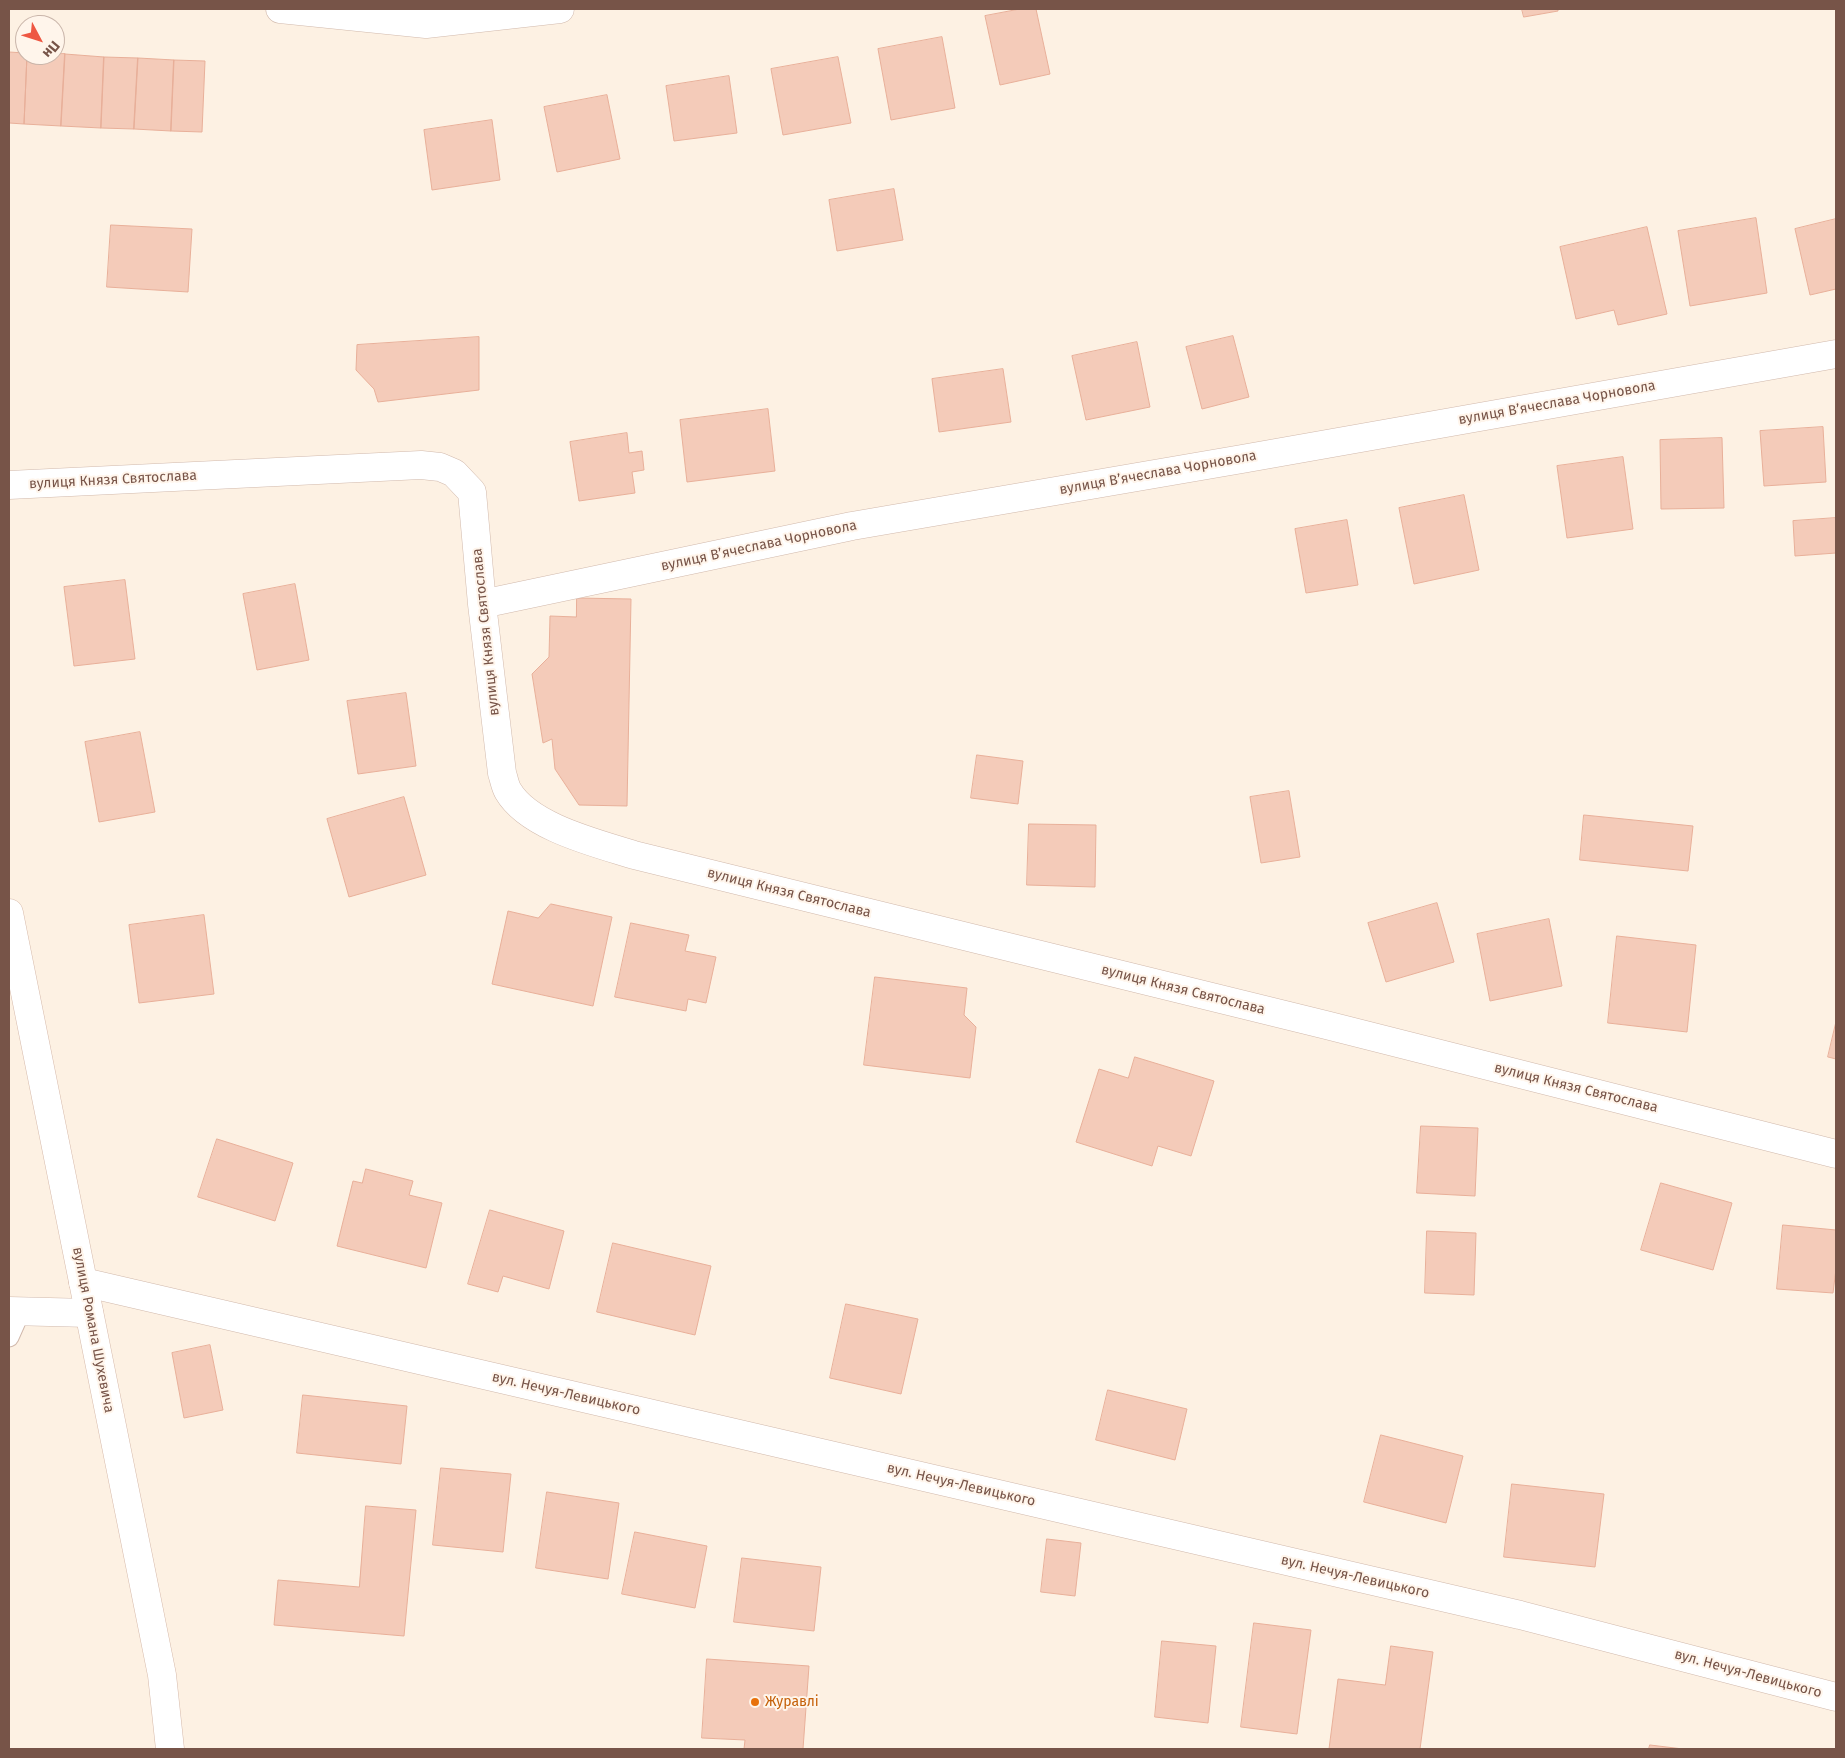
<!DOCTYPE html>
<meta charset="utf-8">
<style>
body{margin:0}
#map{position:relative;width:1845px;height:1758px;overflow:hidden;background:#fdf1e3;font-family:"Fira Sans",sans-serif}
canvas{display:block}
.frame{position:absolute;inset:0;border:10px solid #775448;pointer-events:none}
.north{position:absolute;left:15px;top:15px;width:50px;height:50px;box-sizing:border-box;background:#fff5eb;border:1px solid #c9b5aa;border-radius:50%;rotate:130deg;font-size:14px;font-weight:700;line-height:20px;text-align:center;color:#775448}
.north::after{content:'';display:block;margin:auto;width:18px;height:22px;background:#ee5742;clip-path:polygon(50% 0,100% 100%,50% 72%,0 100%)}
</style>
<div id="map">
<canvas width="1845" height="1758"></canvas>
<div class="frame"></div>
<div class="north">Пн</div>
</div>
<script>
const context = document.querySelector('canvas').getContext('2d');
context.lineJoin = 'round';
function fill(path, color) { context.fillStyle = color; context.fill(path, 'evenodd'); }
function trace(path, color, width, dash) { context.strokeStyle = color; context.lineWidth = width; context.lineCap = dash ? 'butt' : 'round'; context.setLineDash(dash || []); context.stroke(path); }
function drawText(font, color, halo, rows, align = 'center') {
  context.font = font + ' "Fira Sans",sans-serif'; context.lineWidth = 4; context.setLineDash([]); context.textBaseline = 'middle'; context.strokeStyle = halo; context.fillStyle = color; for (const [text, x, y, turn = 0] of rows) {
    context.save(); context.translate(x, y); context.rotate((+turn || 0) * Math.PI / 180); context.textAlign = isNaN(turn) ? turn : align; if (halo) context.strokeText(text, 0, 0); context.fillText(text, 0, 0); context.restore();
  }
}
const building = new Path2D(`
 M1020,9H1036L1050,74L1000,85L985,16Z
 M1522,9H1558V11L1524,17Z
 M942,37L955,108L891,120L878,49Z
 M9,52L25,53V55H27L24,124L9,123Z
 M65,54L104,57L101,128L61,126Z
 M65,54L61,126L24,124L27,55Z
 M104,57L138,58L134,129L101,128Z
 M838,57L851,123L783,135L771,69Z
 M138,58L174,60L171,131L134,129Z
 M174,60L205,61L202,132L171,131Z
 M729,76L737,133L674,141L666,86Z
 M607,95L620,159L557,172L544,107Z
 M492,120L500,180L432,190L424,130Z
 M894,189L903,240L837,251L829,200Z
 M1756,218L1767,293L1690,306L1678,231Z
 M1836,219V289L1810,295L1795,229Z
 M111,225L192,229L188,292L107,287Z
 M1647,227L1667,314L1618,325L1614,310L1576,319L1560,247Z
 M1233,336L1249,397L1202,409L1186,347Z
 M479,337V390L378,402L374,389L356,370L357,345Z
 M1137,342L1150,407L1086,420L1072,356Z
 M1003,369L1011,422L939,432L932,379Z
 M768,409L775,471L687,482L680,420Z
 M1823,427L1826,482L1764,486L1760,431Z
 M627,433L629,453L642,451L644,470L632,472L635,493L579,501L570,442Z
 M1722,438L1724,508L1661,509L1660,440Z
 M1623,457L1633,529L1567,538L1557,466Z
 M1464,495L1479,570L1414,584L1399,508Z
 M1836,518V553L1795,556L1793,521Z
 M1347,520L1358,585L1306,593L1295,529Z
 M125,580L135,659L74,666L64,587Z
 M295,584L309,660L257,670L243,594Z
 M577,598L631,599L627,806L579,805L555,769L552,739L543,743L532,674L549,657L550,616L576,617Z
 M406,693L416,766L358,774L347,701Z
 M140,732L155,812L99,822L85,742Z
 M977,755L1023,761L1018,804L971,798Z
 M1289,791L1300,857L1261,863L1250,797Z
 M404,797L426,875L349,897L327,819Z
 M1584,815L1693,826L1688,871L1580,860Z
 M1029,824L1096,825L1095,887L1027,885Z
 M1437,903L1454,962L1386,982L1368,923Z
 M551,904L612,917L593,1006L492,984L508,911L538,918Z
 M204,915L214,994L139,1003L129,925Z
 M1549,919L1562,986L1490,1001L1477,934Z
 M631,923L689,935L685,951L716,957L706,1003L688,999L686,1011L615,997Z
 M1617,936L1696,945L1687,1032L1608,1023Z
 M875,977L967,988L964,1015L976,1027L970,1078L864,1065Z
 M1836,1022V1059L1828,1057Z
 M1135,1057L1214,1081L1191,1156L1158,1146L1152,1166L1076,1142L1099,1069L1128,1078Z
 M1421,1126L1478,1128L1475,1196L1417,1193Z
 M217,1139L293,1163L275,1221L198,1197Z
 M366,1169L413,1181L409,1195L442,1203L426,1268L337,1246L353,1181L362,1183Z
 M1661,1183L1732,1203L1713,1270L1641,1250Z
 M490,1210L564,1231L549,1289L503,1276L498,1292L468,1284Z
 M1783,1225L1836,1230V1269L1833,1293L1777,1289Z
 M1427,1231L1476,1233L1474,1295L1425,1293Z
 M613,1243L711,1266L695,1335L597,1312Z
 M846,1304L918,1319L901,1394L830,1378Z
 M210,1345L223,1410L184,1418L172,1353Z
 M1108,1390L1187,1409L1175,1460L1096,1440Z
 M303,1395L407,1406L401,1464L297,1453Z
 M1381,1435L1463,1456L1446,1523L1364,1502Z
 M441,1468L511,1474L503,1552L433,1545Z
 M1512,1484L1604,1494L1595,1567L1504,1557Z
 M547,1492L619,1503L608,1579L536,1568Z
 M366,1506L416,1510L404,1636L274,1625L278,1580L359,1587Z
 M635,1532L707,1546L695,1608L622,1594Z
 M1047,1539L1081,1543L1075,1596L1041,1592Z
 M742,1558L821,1567L814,1631L734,1622Z
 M1254,1623L1311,1630L1297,1734L1241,1727Z
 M1162,1641L1216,1646L1208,1723L1155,1717Z
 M1391,1646L1433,1652L1420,1749H1329L1338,1679L1385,1685Z
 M707,1659L809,1666L803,1749H744L745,1740L702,1738Z
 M1650,1745L1683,1749H1649Z`);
const service = new Path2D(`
 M9,1337L21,1310`);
const minor = new Path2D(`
 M280,9L426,24L560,9
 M9,485L421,465L440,467L454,473L472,492L482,604L502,773C504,779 505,786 508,791C529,827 596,843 634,855L1326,1025L1836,1154
 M482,604L852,526L1242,459L1836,354
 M83,1282L1520,1615L1836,1697
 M9,1311L89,1313`);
const secondary = new Path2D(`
 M9,913L162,1675L170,1749`);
const markers = [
 [755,1702,5,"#e8710a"]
];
const streetNames = [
 ["вулиця Вʼячеслава Чорновола",1557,403,-10],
 ["вулиця Вʼячеслава Чорновола",1158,473,-10],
 ["вулиця Князя Святослава",113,480,-3],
 ["вулиця Вʼячеслава Чорновола",759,546,-12],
 ["вулиця Князя Святослава",486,632,-96],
 ["вулиця Князя Святослава",789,893,14],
 ["вулиця Князя Святослава",1183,990,14],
 ["вулиця Князя Святослава",1576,1088,14],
 ["вулиця Романа Шухевича",93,1330,79],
 ["вул. Нечуя-Левицького",566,1394,13],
 ["вул. Нечуя-Левицького",961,1485,13],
 ["вул. Нечуя-Левицького",1355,1577,13],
 ["вул. Нечуя-Левицького",1748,1674,15]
];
const foodNames = [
 ["Журавлі",765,1702]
];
fill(building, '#f4cbb9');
trace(building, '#e8af99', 1);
trace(service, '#d1b9ac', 21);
trace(minor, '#d1b9ac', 29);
trace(secondary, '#d5b8a9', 29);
trace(service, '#fff', 19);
trace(minor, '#fff', 28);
trace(secondary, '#fff', 28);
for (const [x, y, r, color] of markers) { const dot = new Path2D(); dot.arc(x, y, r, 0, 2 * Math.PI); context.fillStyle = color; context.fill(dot); trace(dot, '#fff5eb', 2); }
drawText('14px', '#775448', '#fff5eb', streetNames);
drawText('14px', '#c56008', '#fff5eb', foodNames, 'left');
</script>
